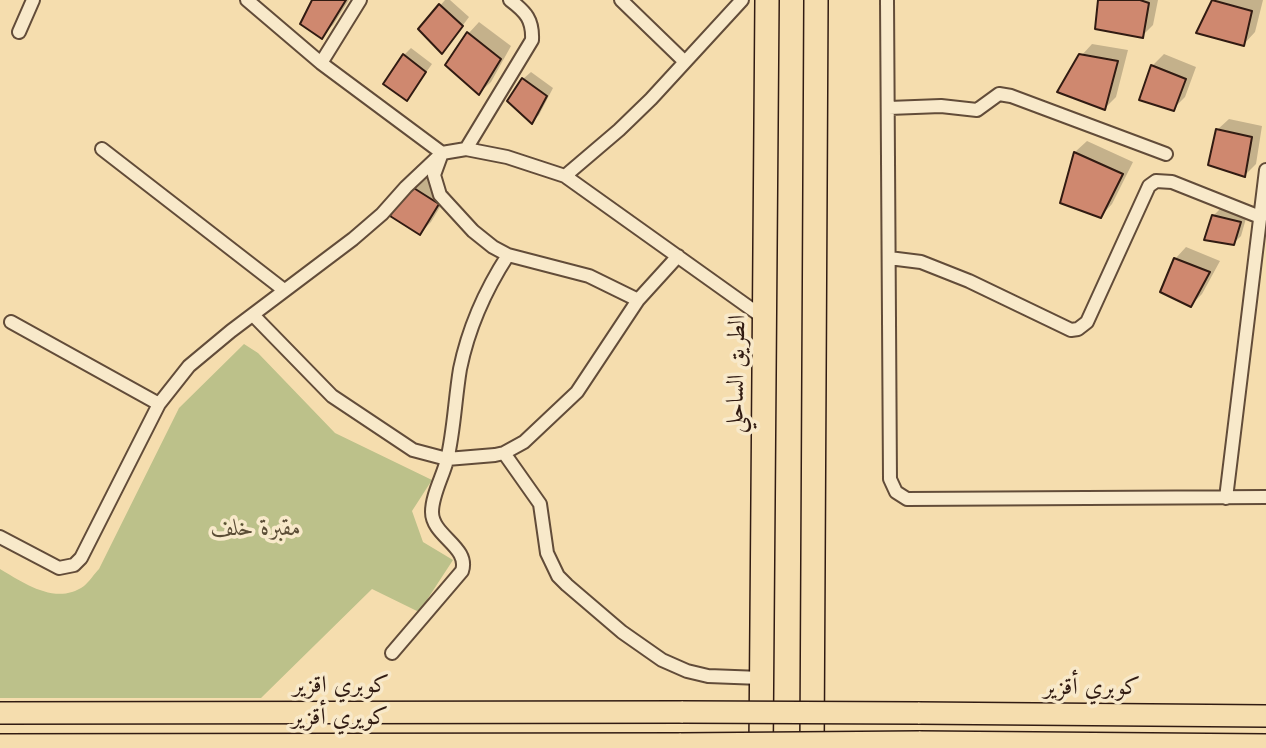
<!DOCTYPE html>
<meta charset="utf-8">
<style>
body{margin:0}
canvas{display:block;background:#f5ddae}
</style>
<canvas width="1266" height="748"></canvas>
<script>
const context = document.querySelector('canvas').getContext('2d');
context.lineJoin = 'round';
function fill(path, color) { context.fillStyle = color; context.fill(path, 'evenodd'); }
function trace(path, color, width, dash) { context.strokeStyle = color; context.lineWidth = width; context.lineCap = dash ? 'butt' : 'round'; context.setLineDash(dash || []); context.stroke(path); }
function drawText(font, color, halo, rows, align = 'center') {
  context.font = font + ' "Old Standard TT",Amiri,serif'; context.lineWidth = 7; context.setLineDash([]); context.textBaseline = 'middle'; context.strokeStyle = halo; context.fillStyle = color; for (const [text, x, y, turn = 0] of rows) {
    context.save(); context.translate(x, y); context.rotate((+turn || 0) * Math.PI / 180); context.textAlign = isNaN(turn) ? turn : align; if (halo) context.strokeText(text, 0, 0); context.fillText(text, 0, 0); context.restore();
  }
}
const green = new Path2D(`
 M244,344L258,353L335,433L432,480L412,511L423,542L453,560L419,612L372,589L261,698H0V569C24,583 56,606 84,586C89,582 94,574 99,569L179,408Z`);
const shadow = new Path2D(`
 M313,0H349L333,25L321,36Z
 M445,0H450L469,17L449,44L420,29Z
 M1100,0H1158L1153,25L1142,36Z
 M1214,0H1263L1255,32L1244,44L1198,32Z
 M479,22L511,46L491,82L479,93L468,34Z
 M1092,44L1128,50L1116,97L1105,108L1081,56Z
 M411,48L432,64L407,99L404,55Z
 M1164,54L1196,67L1185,97L1173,109L1152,66Z
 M531,72L553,88L539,115L532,122L523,79Z
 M1229,119L1262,126L1256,164L1245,175L1217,130Z
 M1087,141L1133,162L1112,204L1101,216L1062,202L1075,152Z
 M422,175L449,192L431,222L420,233L392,216Z
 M1221,208L1247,215L1241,236L1233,244L1214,215Z
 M1186,247L1220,261L1202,294L1191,305L1175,259Z`);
const building = new Path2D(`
 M312,0H346L322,39L300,24Z
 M1098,0H1140L1149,3L1143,38L1095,29Z
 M1212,0L1252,11L1244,46L1196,33Z
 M439,4L463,26L442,54L418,29Z
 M467,32L501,59L479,95L445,65Z
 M403,54L426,72L407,101L383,84Z
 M1079,54L1118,61L1105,110L1057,92Z
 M1151,65L1186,79L1174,111L1139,100Z
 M522,78L547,96L532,124L507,101Z
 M1216,129L1252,137L1245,177L1208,165Z
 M1074,152L1123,174L1101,218L1060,203Z
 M409,185L439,204L420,235L390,216Z
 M1212,215L1241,222L1234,245L1204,240Z
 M1174,258L1210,272L1191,307L1160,292Z`);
const street = new Path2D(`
 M247,0L321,63L442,153
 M621,0L684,61
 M887,0L890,479L896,492L907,499L1266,497
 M19,32L33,0
 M321,63L360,0
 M889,108L941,106L977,110L999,94L1011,96L1166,154
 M102,149L284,290
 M466,149L532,40C533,20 526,12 510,0
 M442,153L434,175L440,195L473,231L493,247L508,255L589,276L638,300
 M565,176L619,130L651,99L742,0
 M889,258L921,262L969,281L1071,330L1078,329L1087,322L1149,186L1156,181L1172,182L1260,217
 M253,315L332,396L413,450L447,459L495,455L504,453L524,442L577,392L638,300L678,256
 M11,322L159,404
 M504,453L540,504L547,553L558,576L567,585L622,632L662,660L687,671L708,676L761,678
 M1226,498L1266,170
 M0,537L59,568L74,565L81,558L159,404L189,366L231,331L353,239L382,214L406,187L442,153L466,149L507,157L565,176L764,318
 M392,653L462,571C470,547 432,536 432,512C432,495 443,476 447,460C454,431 455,399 460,369C468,330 486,289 508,255`);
const primary = new Path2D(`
 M0,713L683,712
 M918,713L1266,716
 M919,742L1266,745
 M0,745L681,744`);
const highway = new Path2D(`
 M761,748L767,0
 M812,748L816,0`);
const primaryBridge = new Path2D(`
 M683,712L918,713
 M681,744L919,742`);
const streetNames = [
 ["الطريق الساحلي",737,374,-89],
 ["كوبري اقزير",341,686],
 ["كوبري أقزير",1092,688],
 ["كويري أقزير",340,718]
];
const parkNames = [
 ["مقبرة خلف",256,529]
];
fill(green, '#bcc18a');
fill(shadow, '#0003');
fill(building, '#cf886f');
trace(building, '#311b12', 2);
trace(street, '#624c39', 16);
trace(primary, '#311b12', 24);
trace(highway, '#311b12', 26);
trace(street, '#f8e9ca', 12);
trace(primary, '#f5ddae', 21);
trace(highway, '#f5ddae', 23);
trace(primaryBridge, '#311b12', 24, []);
trace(primaryBridge, '#f5ddae', 21);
drawText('24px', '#311b12', '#f8e9ca', streetNames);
drawText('italic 24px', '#5b4d36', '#f8e9ca', parkNames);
</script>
